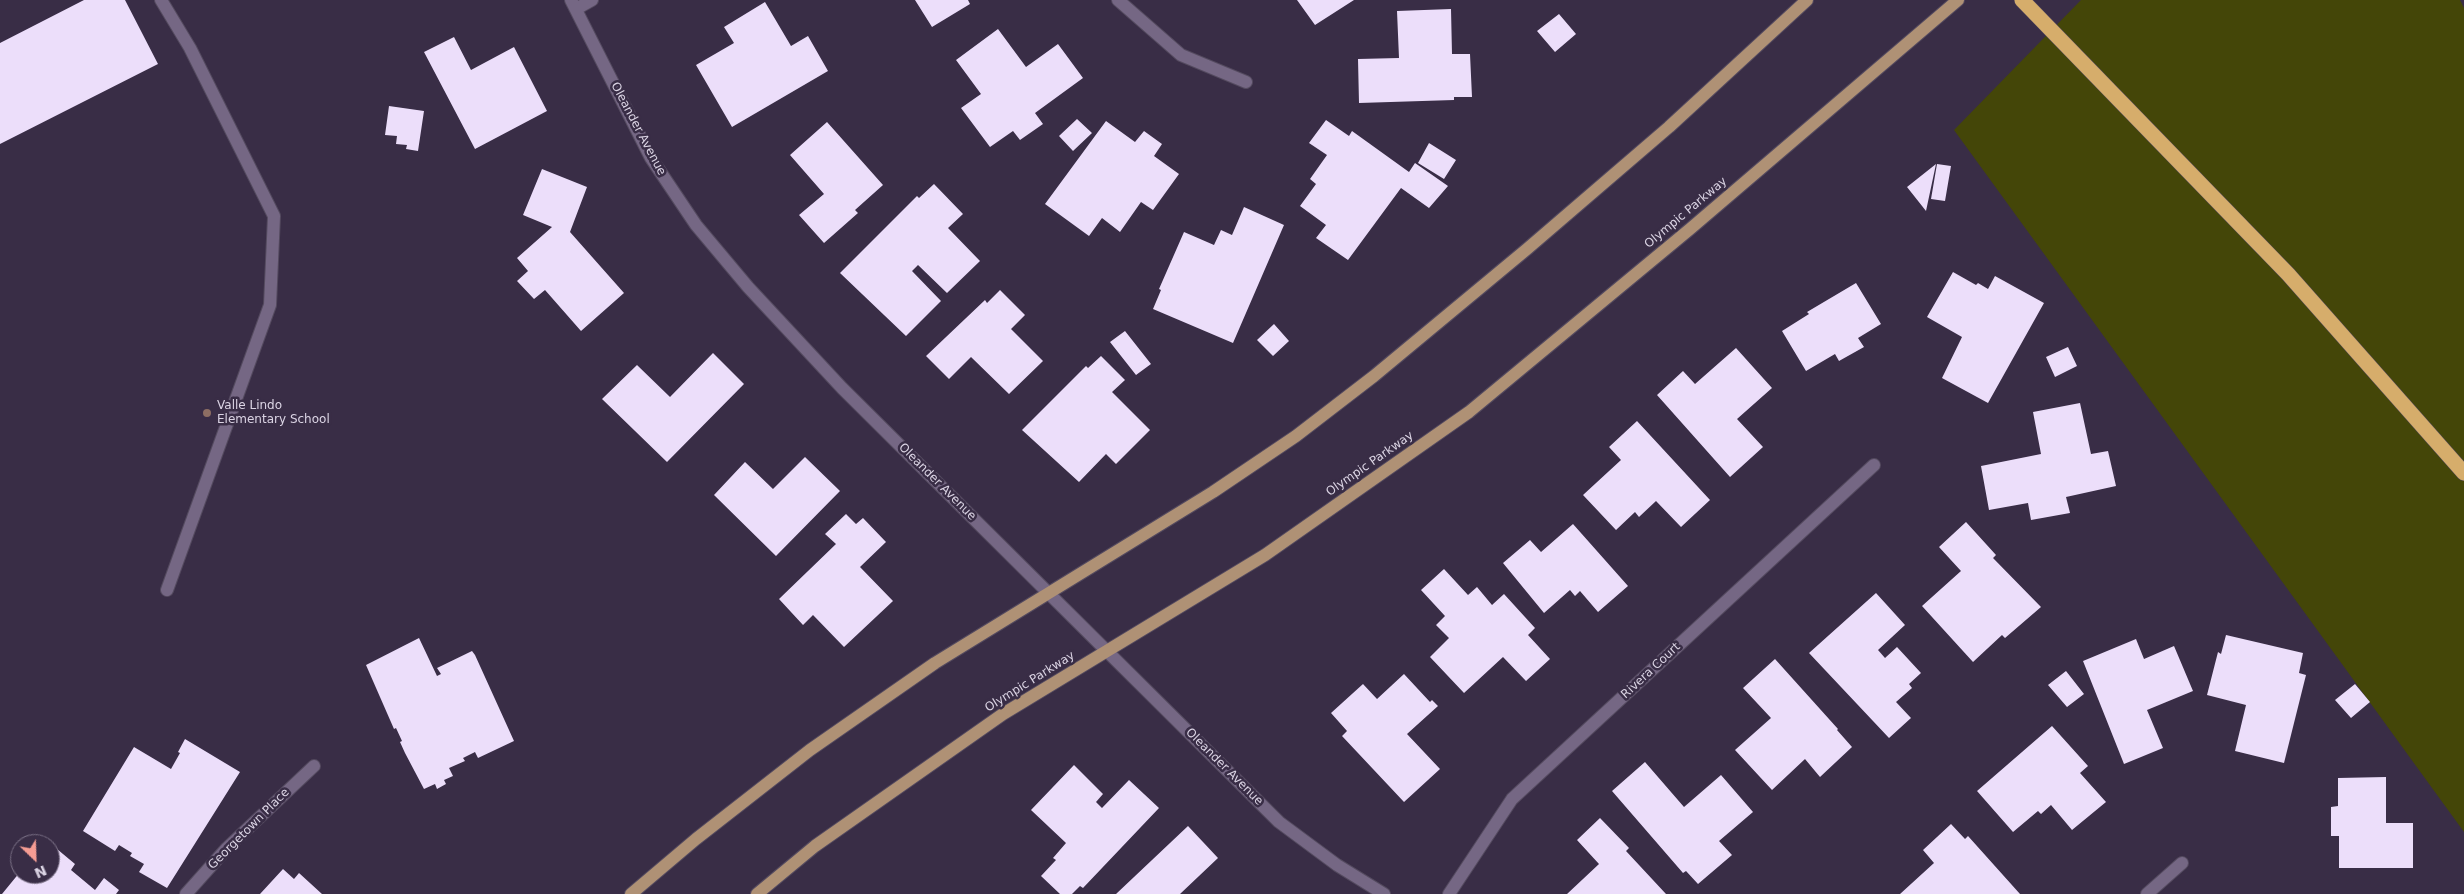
<!DOCTYPE html>
<style>
body{margin:0}
#map{position:relative;width:2464px;height:894px;overflow:hidden;background:#392d46;font-family:"DejaVu Sans",sans-serif}
canvas{display:block}
.north{position:absolute;left:10px;top:834px;width:50px;height:50px;box-sizing:border-box;background:#392d46;border:1px solid #7a7085;border-radius:50%;rotate:156deg;font-size:14px;font-weight:700;line-height:20px;text-align:center;color:#dbd4e4}
.north::after{content:'';display:block;margin:auto;width:18px;height:22px;background:#f59c93;clip-path:polygon(50% 0,100% 100%,50% 72%,0 100%)}
</style>
<div id="map">
<canvas width="2464" height="894"></canvas>
<div class="north">N</div>
</div>
<script>
const context = document.querySelector('canvas').getContext('2d');
context.lineJoin = 'round';
function fill(path, color) { context.fillStyle = color; context.fill(path, 'evenodd'); }
function trace(path, color, width, dash) { context.strokeStyle = color; context.lineWidth = width; context.lineCap = dash ? 'butt' : 'round'; context.setLineDash(dash || []); context.stroke(path); }
function drawText(font, color, halo, rows, align = 'center') {
  context.font = font + ' "DejaVu Sans",sans-serif'; context.lineWidth = 5; context.setLineDash([]); context.textBaseline = 'middle'; context.strokeStyle = halo; context.fillStyle = color; for (const [text, x, y, turn = 0] of rows) {
    context.save(); context.translate(x, y); context.rotate((+turn || 0) * Math.PI / 180); context.textAlign = isNaN(turn) ? turn : align; if (halo) context.strokeText(text, 0, 0); context.fillText(text, 0, 0); context.restore();
  }
}
const green = new Path2D(`
 M2081,0H2460L2464,8V832L1954,130Z`);
const building = new Path2D(`
 M84,0H125L158,64L0,144V43Z
 M915,0H968L970,4L932,27Z
 M1297,0H1354L1315,25Z
 M765,2L791,46L808,36L828,71L732,127L696,65L734,43L724,27Z
 M1451,9L1452,54H1470L1472,97H1454V100L1359,103L1358,59L1399,58L1397,11Z
 M1559,14L1576,34L1555,52L1537,31Z
 M998,29L1026,67L1058,44L1083,78L1035,113L1043,124L1020,140L1013,131L990,147L961,108L981,94L956,60Z
 M454,37L471,70L514,47L547,111L475,149L424,52Z
 M389,106L424,111L418,151L406,149L407,145L396,144L397,136L385,135Z
 M1077,119L1092,133L1073,151L1059,136Z
 M1326,120L1349,136L1352,131L1409,172L1415,163L1448,186L1429,208L1401,188L1348,260L1316,238L1326,225L1300,206L1316,184L1310,179L1327,155L1309,143Z
 M1106,121L1135,142L1144,131L1162,144L1154,156L1179,174L1153,210L1141,202L1120,232L1102,218L1089,236L1045,204Z
 M827,122L883,185L855,210L858,213L824,243L799,215L824,194L790,155Z
 M1429,143L1456,160L1444,179L1418,163Z
 M1936,164L1926,211L1907,187Z
 M1937,164L1951,166L1945,201L1931,199Z
 M542,169L587,187L570,232L624,293L581,331L545,290L534,299L517,281L528,271L517,258L552,227L523,215Z
 M934,184L963,214L948,228L980,261L947,293L918,265L912,271L941,301L906,336L840,273L917,196L919,198Z
 M1244,207L1284,225L1233,343L1153,309L1161,290L1159,289L1184,232L1214,245L1221,230L1232,235Z
 M1953,272L1976,285L1978,283L1988,289L1995,276L2044,303L1988,403L1942,378L1962,337L1927,317Z
 M1856,283L1881,324L1858,338L1864,347L1839,361L1835,354L1806,371L1782,331L1809,314L1807,312Z
 M1000,290L1025,315L1011,329L1043,361L1009,394L971,357L949,379L926,356L985,300L987,303Z
 M1274,324L1289,341L1273,356L1257,340Z
 M1125,331L1151,364L1136,375L1110,342Z
 M2068,347L2077,366L2055,377L2046,357Z
 M1736,348L1772,388L1737,419L1763,447L1730,477L1657,395L1683,371L1695,384Z
 M713,353L744,384L667,462L602,399L637,365L670,397Z
 M1101,356L1125,380L1112,392L1150,430L1116,464L1106,454L1079,482L1022,430L1086,366L1088,368Z
 M2080,403L2091,454L2108,451L2116,486L2066,497L2070,513L2031,520L2028,503L1989,510L1981,466L2041,454L2033,412Z
 M1637,421L1710,500L1681,527L1656,501L1639,517L1635,512L1616,530L1583,495L1621,460L1609,447Z
 M805,457L840,491L776,556L714,495L745,462L773,489Z
 M846,514L856,524L863,518L886,542L860,567L893,601L844,647L813,615L803,625L779,599L836,544L825,534Z
 M1966,522L1996,555L1993,558L2041,607L2005,638L2002,635L1973,662L1922,606L1961,571L1939,547Z
 M1573,524L1628,586L1598,612L1580,591L1575,596L1570,590L1544,613L1503,563L1530,540L1541,552Z
 M1444,569L1468,595L1477,587L1492,605L1504,594L1535,628L1528,635L1550,659L1526,681L1503,657L1464,693L1430,657L1449,638L1436,625L1445,616L1421,590Z
 M1876,593L1905,625L1878,650L1885,658L1897,647L1921,673L1909,684L1912,688L1896,702L1911,718L1889,738L1809,653Z
 M2226,635L2303,653L2299,673L2306,675L2284,763L2235,751L2246,705L2207,695L2218,652L2221,654Z
 M419,638L437,676L441,674L437,668L472,651L475,655L514,741L478,758L475,752L463,758L465,761L449,768L453,776L444,780L446,784L437,789L435,784L424,789L405,753L400,742L402,741L396,728L394,729L366,665Z
 M2136,639L2144,659L2174,646L2193,691L2147,710L2163,748L2124,764L2083,661Z
 M1775,659L1838,729L1837,730L1852,747L1820,777L1805,759L1772,790L1735,750L1771,718L1743,688Z
 M2066,671L2084,694L2067,707L2048,685Z
 M1404,674L1430,702L1432,700L1438,706L1407,734L1440,769L1404,802L1342,736L1347,731L1331,713L1363,684L1377,699Z
 M2355,684L2370,702L2351,718L2335,700Z
 M2052,726L2088,766L2080,773L2106,802L2072,830L2051,805L2041,814L2038,811L2013,832L1977,791Z
 M185,739L240,772L167,888L139,872L144,864L130,856L132,853L119,845L115,851L83,831L134,747L171,769L180,753L178,752Z
 M1645,762L1684,807L1721,775L1753,812L1719,841L1732,855L1698,884L1686,871L1683,873L1612,791Z
 M1074,765L1103,794L1096,802L1102,808L1129,780L1159,808L1083,888L1080,886L1072,894H1060L1041,876L1056,860L1053,858L1066,843L1031,810Z
 M2386,777V823H2413V868H2339V836H2331V807L2338,806V778Z
 M1600,818L1629,848L1626,851L1666,894H1567L1599,864L1577,840Z
 M1951,824L1965,839L1968,836L2020,894H1900L1934,863L1923,850Z
 M1188,826L1218,858L1180,894H1116Z
 M45,839L75,864L71,870L95,890L104,878L119,890L116,894H2L20,872L50,874V844H41Z
 M283,869L294,879L299,873L322,894H260Z`);
const minor = new Path2D(`
 M161,0L190,48L274,216L270,305L167,590
 M571,0L651,158L696,225L748,287L842,388L1279,822L1337,865L1384,894
 M1118,0L1181,55L1246,82
 M576,9L592,0
 M186,894L227,848L314,766
 M1449,894L1512,799L1874,465
 M2147,894L2182,863`);
const major = new Path2D(`
 M631,894L696,839L810,750L935,663L1213,492L1296,436L1374,376L1527,249L1669,127L1807,0
 M757,894L815,846L1003,714L1265,555L1469,412L1690,229L1958,0`);
const highway = new Path2D(`
 M2022,0L2288,274L2464,473`);
const markers = [
 [207,413,5,"#8d6e63"]
];
const streetNames = [
 ["Oleander Avenue",638,129,62],
 ["Olympic Parkway",1686,213,-40],
 ["Olympic Parkway",1370,464,-35],
 ["Oleander Avenue",937,482,45],
 ["Rivera Court",1651,671,-43],
 ["Olympic Parkway",1030,682,-32],
 ["Oleander Avenue",1224,767,45],
 ["Georgetown Place",249,829,-45]
];
const poiNames = [
 ["Valle Lindo",217,406],
 ["Elementary School",217,420]
];
fill(green, '#444608');
fill(building, '#ecdefa');
trace(minor, '#544a5f', 14);
trace(major, '#544a5f', 14);
trace(highway, '#544a5f', 16);
trace(minor, '#756784', 12);
trace(major, '#af9175', 12);
trace(highway, '#d6ad6b', 15);
for (const [x, y, r, color] of markers) { const dot = new Path2D(); dot.arc(x, y, r, 0, 2 * Math.PI); context.fillStyle = color; context.fill(dot); trace(dot, '#392d46', 2); }
drawText('12px', '#dbd4e4', '#392d46', streetNames);
drawText('12px', '#dbd4e4', '#392d46', poiNames, 'left');
</script>
